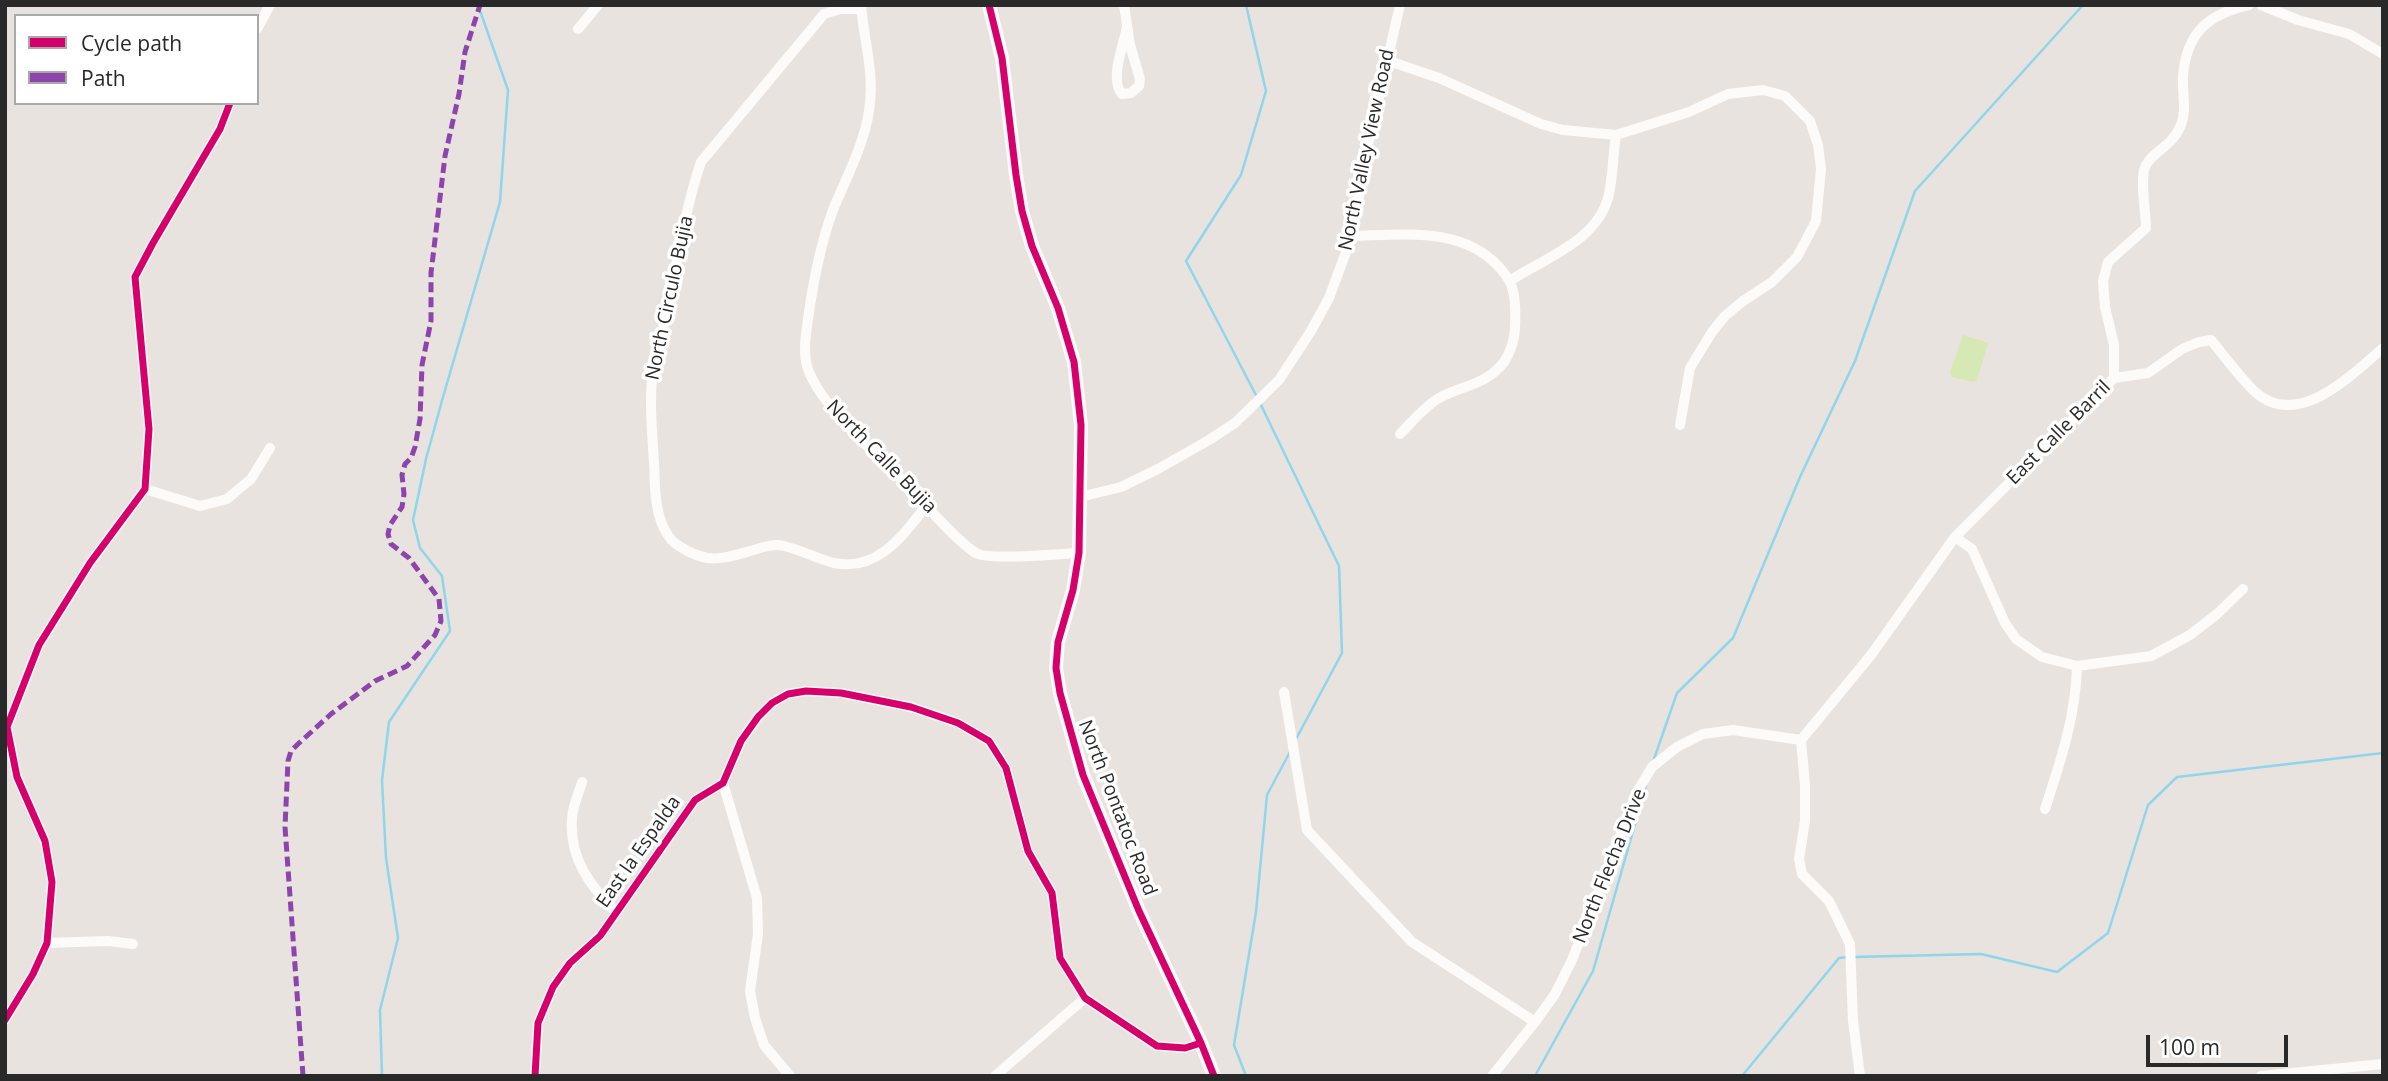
<!DOCTYPE html>
<style>
body{margin:0}
#map{position:relative;width:2388px;height:1081px;overflow:hidden;background:#e8e3de;font-family:"Open Sans",sans-serif}
canvas{display:block}
.frame{position:absolute;inset:0;border:7px solid #292929;pointer-events:none}
.legend{position:absolute;left:14px;top:14px;width:245px;height:91px;box-sizing:border-box;background:#fff;border:2px solid #a9a9a9;margin:0;padding:9px 12px;list-style:none;font-size:21px;color:#292929}
.legend li{display:flex;align-items:center;gap:14px;height:35px}
.legend b{width:35px;border:2px solid #a9a9a9}
.scale{position:absolute;left:2146px;top:1035px;width:142px;height:32px;box-sizing:border-box;border:4px solid #292929;border-top:0;padding-left:9px;font-size:21px;line-height:24px;white-space:nowrap;color:#292929;-webkit-text-stroke:5px #fff;paint-order:stroke}
</style>
<div id="map">
<canvas width="2388" height="1081"></canvas>
<div class="frame"></div>
<ul class="legend">
<li><b style="height:9px;background:#d6006c"></b>Cycle path</li>
<li><b style="height:9px;background:#8e44ad"></b>Path</li>
</ul>
<div class="scale">100 m</div>
</div>
<script>
const context = document.querySelector('canvas').getContext('2d');
context.lineJoin = 'round';
function fill(path, color) { context.fillStyle = color; context.fill(path, 'evenodd'); }
function trace(path, color, width, dash) { context.strokeStyle = color; context.lineWidth = width; context.lineCap = dash ? 'butt' : 'round'; context.setLineDash(dash || []); context.stroke(path); }
function drawText(font, color, halo, rows, align = 'center') {
  context.font = font + ' "Open Sans",sans-serif'; context.lineWidth = 7; context.setLineDash([]); context.textBaseline = 'middle'; context.strokeStyle = halo; context.fillStyle = color; for (const [text, x, y, turn = 0] of rows) {
    context.save(); context.translate(x, y); context.rotate((+turn || 0) * Math.PI / 180); context.textAlign = isNaN(turn) ? turn : align; if (halo) context.strokeText(text, 0, 0); context.fillText(text, 0, 0); context.restore();
  }
}
const pitch = new Path2D(`
 M1963,335L1988,343L1977,380L1974,382L1952,377L1950,372Z`);
const stream = new Path2D(`
 M1246,5L1266,91L1241,175L1186,261L1257,397
 M1260,403L1339,566L1342,653L1295,741
 M1654,759L1677,693L1733,638L1800,477L1855,361L1915,191L2083,5
 M1854,957L1981,954L2057,972L2108,933L2148,805L2177,777L2383,753
 M382,1076L380,1010L398,938L386,858L382,780L389,722L450,631L442,576L420,548L413,520L426,459L443,397L500,202L508,90L478,5
 M1246,1076L1234,1045L1256,912L1267,795L1291,750
 M1535,1076L1593,971L1646,786
 M1742,1076L1839,958L1847,957`);
const street = new Path2D(`
 M861,5C864,42 875,73 869,111C864,145 846,178 833,210C820,245 813,283 808,319C806,333 803,352 807,366C818,404 874,451 902,480C917,495 961,547 978,554C993,560 1059,554 1079,553
 M1124,5L1130,45L1140,79L1139,86L1131,93L1122,94C1109,79 1124,45 1127,26
 M2261,5L2298,20L2349,34L2383,54
 M861,9H840L824,14L701,162C684,212 677,265 666,317C662,334 655,351 653,368C649,400 652,431 654,463C655,477 654,492 657,505C659,519 666,539 679,546C712,568 730,556 764,547C771,545 777,544 784,546C801,550 818,559 834,563C878,572 903,535 927,505
 M257,29L270,5
 M578,29L598,5
 M1386,60L1439,78L1541,124L1563,130L1616,135L1689,112L1728,94L1763,90L1785,96L1810,121L1818,145L1821,169L1816,221L1797,257L1772,282L1743,301L1725,316L1712,332L1690,368L1680,425
 M1352,236C1402,235 1462,226 1499,267C1510,279 1514,288 1515,305C1516,325 1516,344 1504,362C1488,384 1461,386 1439,398C1424,407 1412,422 1400,434
 M1511,280C1547,257 1599,240 1609,194C1613,175 1613,154 1616,135
 M2114,378V345L2105,307L2103,281L2108,262L2146,228C2146,212 2139,177 2146,165C2155,149 2172,147 2181,125C2187,109 2182,93 2183,77C2186,33 2208,14 2249,5
 M145,489L200,506L227,499L251,479L270,448
 M1080,497L1121,487L1158,469L1209,440L1235,423L1279,380L1311,331L1329,298L1352,236L1369,140L1400,5
 M1955,537L1972,549L2005,623L2016,639L2042,657L2077,666L2151,656L2190,635L2217,614L2243,589
 M1284,692L1307,830L1412,942L1535,1022
 M1801,740L1871,655L1955,537L2114,378L2148,373L2182,349L2199,342L2211,340C2225,357 2238,375 2253,390C2296,432 2350,376 2383,348
 M582,782C579,793 572,807 572,819C569,858 590,886 616,912
 M723,783L757,898L758,934L750,991L755,1018L764,1045L790,1076
 M2045,809C2060,763 2076,716 2077,666
 M47,943L108,941L133,944
 M5,1020L33,974L47,943L52,882L45,841L17,777L7,727L39,645L90,563L145,489L149,429L135,277L153,243L220,129L230,103
 M535,1076L538,1023L553,987L570,963L600,936L695,800L723,783L741,741L758,717L772,703L788,694L806,691L841,693L911,707L958,723L989,741L1006,768L1028,851L1052,893L1060,958L1085,998L1157,1046L1185,1048L1201,1043
 M995,1076L1085,998
 M1492,1076L1535,1022L1555,994L1572,960L1637,792L1652,767L1677,747L1703,734L1733,730L1801,740L1805,785V821L1799,859L1802,874L1829,901L1850,944L1853,1021L1860,1076
 M2261,1076L2383,1064`);
const secondary = new Path2D(`
 M989,5L1002,58L1016,175L1022,211L1032,246L1058,308L1074,362L1081,425L1079,553L1073,590L1058,642L1056,668L1060,693L1083,775L1139,911L1201,1043L1214,1076`);
const quiet = new Path2D(`
 M303,1076L285,827L288,761L291,751L298,744L331,714L375,681L407,666L435,635L441,621L439,599L409,558L391,544L388,534L390,525L402,507L404,494L402,475L405,464L411,458L415,447L420,419L422,365L431,321V273L445,156L459,94L465,52L480,5`);
const cycleway = new Path2D(`
 M989,5L1002,58L1016,175L1022,211L1032,246L1058,308L1074,362L1081,425L1079,553L1073,590L1058,642L1056,668L1060,693L1083,775L1139,911L1201,1043L1214,1076
 M5,1020L33,974L47,943L52,882L45,841L17,777L7,727L39,645L90,563L145,489L149,429L135,277L153,243L220,129L230,103
 M535,1076L538,1023L553,987L570,963L600,936L695,800L723,783L741,741L758,717L772,703L788,694L806,691L841,693L911,707L958,723L989,741L1006,768L1028,851L1052,893L1060,958L1085,998L1157,1046L1185,1048L1201,1043`);
const streetNames = [
 ["North Valley View Road",1367,150,-78],
 ["North Circulo Bujia",670,298,-78],
 ["East Calle Barril",2059,433,-45],
 ["North Calle Bujia",881,457,46],
 ["North Pontatoc Road",1117,808,69],
 ["East la Espalda",639,852,-55],
 ["North Flecha Drive",1610,866,-68]
];
fill(pitch, '#d6e8b3');
trace(stream, '#8fd6ec', 2.5);
trace(street, '#fcfbfa', 10);
trace(secondary, '#fcfbfa', 14);
trace(quiet, '#8e44ad', 5, [10, 5]);
trace(cycleway, '#d6006c', 7);
drawText('19px', '#292929', '#fff', streetNames);
</script>
